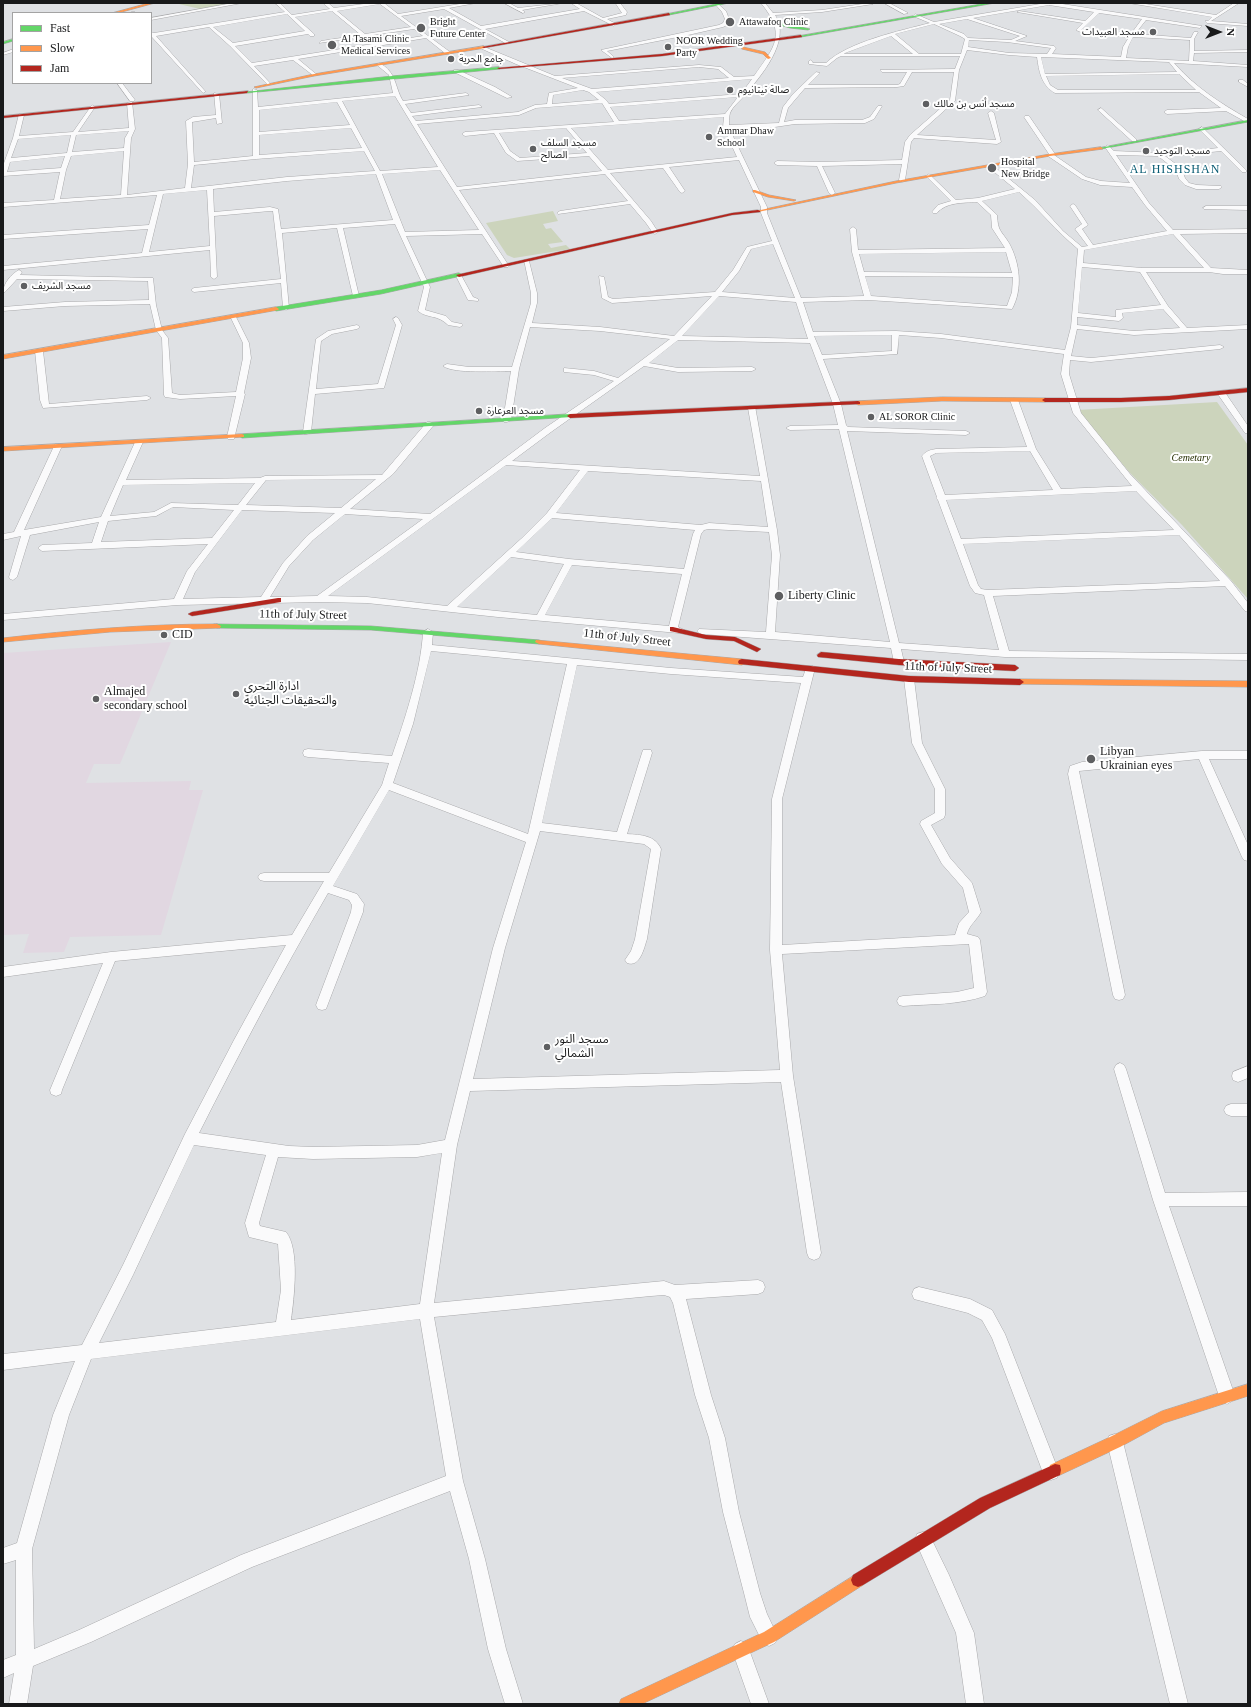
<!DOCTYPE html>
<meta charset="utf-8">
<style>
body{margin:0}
#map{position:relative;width:1251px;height:1707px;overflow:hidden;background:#dfe1e4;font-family:"Times New Roman",serif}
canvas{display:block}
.frame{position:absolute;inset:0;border:4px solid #18191a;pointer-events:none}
.legend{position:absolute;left:12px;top:12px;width:140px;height:72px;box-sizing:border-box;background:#fff;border:1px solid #a3a3a3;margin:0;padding:5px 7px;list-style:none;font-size:12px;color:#18191a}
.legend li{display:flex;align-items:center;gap:8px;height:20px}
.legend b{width:20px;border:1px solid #a3a3a3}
.north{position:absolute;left:1199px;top:12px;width:40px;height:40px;-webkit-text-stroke:3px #fff;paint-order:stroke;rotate:90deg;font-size:11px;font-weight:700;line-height:16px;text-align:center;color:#18191a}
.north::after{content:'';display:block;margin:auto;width:14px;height:18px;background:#18191a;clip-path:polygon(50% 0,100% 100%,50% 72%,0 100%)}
</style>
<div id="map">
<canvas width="1251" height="1707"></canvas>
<div class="frame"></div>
<ul class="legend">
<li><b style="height:5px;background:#63d668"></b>Fast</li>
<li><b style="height:5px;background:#ff974d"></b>Slow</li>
<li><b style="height:5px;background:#b3261e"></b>Jam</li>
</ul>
<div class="north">N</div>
</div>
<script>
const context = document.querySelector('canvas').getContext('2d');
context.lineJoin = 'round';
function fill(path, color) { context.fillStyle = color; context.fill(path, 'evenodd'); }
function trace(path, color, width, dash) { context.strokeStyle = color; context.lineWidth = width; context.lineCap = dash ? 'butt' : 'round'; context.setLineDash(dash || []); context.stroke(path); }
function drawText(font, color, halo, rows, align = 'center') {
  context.font = font + ' "Times New Roman","Noto Sans Arabic",serif'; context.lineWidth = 4; context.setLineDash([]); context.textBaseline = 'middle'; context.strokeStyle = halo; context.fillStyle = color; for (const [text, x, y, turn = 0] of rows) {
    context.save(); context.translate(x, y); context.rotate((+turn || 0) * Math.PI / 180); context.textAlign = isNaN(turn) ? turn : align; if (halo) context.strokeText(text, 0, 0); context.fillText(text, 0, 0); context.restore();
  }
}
const education = new Path2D(`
 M171,642L120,764H94L86,783L191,781L189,790H203L161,935L70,937L64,952L23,953L29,934L3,935V653Z`);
const green = new Path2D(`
 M183,3H233L200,9L179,4Z
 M553,211L558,221L543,224L546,229L551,228L563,242L548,244L551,248L566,245L570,249L514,258L507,255L486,223Z
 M1217,402L1248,445V599L1182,525L1130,473L1077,410Z`);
const street = new Path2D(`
 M233,3H242L151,20V18Z
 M275,3H280L292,15L330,9L323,3H328L334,8L371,3H384L398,14L466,3H476L449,8L481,26L580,9L571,3H576L603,18L622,13L616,4L617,3H620L627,12L626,15L607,19L616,24L614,26L584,11L485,29L509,42L507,44L444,9L401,16L450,52V54H446L426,38L298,59L316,74L314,76L293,60L254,66L270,83L268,85L230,46L209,27L156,36L205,91V92L203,93L151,36V32L154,33L285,12ZM380,4L411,27L365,34L337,11ZM332,11L361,35L321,41L319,43L414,29L423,36L252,63L235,46L308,34L310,36H314V34L295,17ZM287,14L305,31L233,43L213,27Z
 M504,3H509L518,8L563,3L522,10L525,12L523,13Z
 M761,3H765L773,13L822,10L869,3L873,4L822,12L775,15C792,41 760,77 744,96C739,102 733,106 730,113C729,117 729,121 729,125L779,123L783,107L793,94L816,72L820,73L808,85H897L900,84L907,72H882L880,70L955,69L960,56H841L837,58L827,66L809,64V61L811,60L813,63H826C848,42 899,31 930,23L913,16L915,14L934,22L1046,3H1056L1202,26L1200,28L1146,20L1135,34L1191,38L1194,32H1198L1194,39V51L1248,50V52L1194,53L1193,61L1248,65V67L1174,63C1195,87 1220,103 1248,119V121L1246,122L1226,111L1167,114L1164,112L1167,110L1221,108L1199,92L1055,93C1041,85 1039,71 1037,57L1009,55L967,50L959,70L955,101L917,135L996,140L988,113L991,111L994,113L1001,142L997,144L914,138L911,142L905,180L902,182L899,180L902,164L822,166L835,193L832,195L829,193L817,166L777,165L774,163L777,161L819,162L902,160L905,142L910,135L950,100L954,72H912L904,86L897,87L805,88L788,108L784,122L795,120H862L870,117L878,106H882L874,119L865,123L795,124L768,128H729L767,207V213L801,298L864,296L852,252L850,229L853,227L856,229L858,250L1005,248L992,228L991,215L977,202C963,203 946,202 937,213H933L932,212L938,205L951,201L926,176L929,174L956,200L978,198L1015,189L987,166L992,165L1035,200L1063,231L1082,247L1088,246L1075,229L1082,224L1070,206L1073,204L1075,205L1088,225L1082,229L1093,245L1167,231L1145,205L1132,187L1100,185L1082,179L1048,156L1049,154L1024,117L1025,116H1029L1055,154L1054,155L1086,177L1101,181L1130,183L1105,147L1108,145L1114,151L1161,153L1181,168L1185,178L1189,183L1197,185L1221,186L1222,187L1219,189H1196L1185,185L1179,179L1176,170L1158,156L1116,155L1149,203L1173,230L1248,229V233L1180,234L1211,268L1248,270V274H1223L1209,272H1146L1168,306L1187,328L1248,325V329L1134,335L1077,329L1071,356L1091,358L1220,345L1224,347L1220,349L1091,362L1070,360L1069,374L1081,413L1130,474L1231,581L1248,603V612L1245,611L1225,586L993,596L1009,651L1248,654V660L1005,657L901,649L904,662L899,665L894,662L891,648L702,634L699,633L697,631L699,629L766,632L772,555L769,532L709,529L704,530L701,534L678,627L684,630L679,633L498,617L367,603L319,602L177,605L3,620V614L174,599L187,571L208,544L42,551L38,548L42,545L92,543L99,522L30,535L17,577L13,580L10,579L9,577L21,536L3,540V534L14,532L55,444H61L62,446L24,530L101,517L136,440H139L143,442L126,480L260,478L265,476L382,475L427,422H430L434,424L433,426L393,474L350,509L430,514L545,428L614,381L594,375L564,372V368L594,371L618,378L670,339L600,331L530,327L519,369L511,420L507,422H504L503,420L511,371C497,371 454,374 443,366L447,364L469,367H512L531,303V293L524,260L529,261L537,293V303L532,323L600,327L674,336L712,296L612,303L602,298L599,276L604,277L608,297L613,299L715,292L733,270L747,247L772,241L761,213V207L739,160L669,167L685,191L682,193L680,192L663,168L610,173L651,221L658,232L655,234L653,233L646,223L630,204L558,214L557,213L560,211L628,201L605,174L459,190L509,266L508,267H504L482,234L406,236L430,287L425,310L446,316L452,322L462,324L463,325L460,327L448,325C437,314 428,319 418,311L424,287L395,224L343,228L359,296L356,298L353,296L337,228L282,233L289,308L286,310L283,308L281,283L194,292L191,290L194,288L281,279L273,211H270L214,216L217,277L214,279L211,277L210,250L3,270V266L142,253L148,229L3,239V235L149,225L157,195L3,207V203L54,200L60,172L3,176V166L13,138L19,114L24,115L19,136L73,132L92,105L95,107L78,132L129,128L127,103L132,102L135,129L131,138L127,195L185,188L188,164L186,121L193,117L216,115L214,93L219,94L222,123L217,124L216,118L192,122L194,162L253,156V89L257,90L258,107L393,93L389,75L377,65L379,63C397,72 394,86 403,101L466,93L469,95L405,104L411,113L479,105L482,107L412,116L416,121L518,112L535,105L547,104L549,93L578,88L516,64L480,48L482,46L555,76L699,65L721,67L734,77L754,76C775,46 787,35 761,3ZM1049,5L1094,12L1085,21L1019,11L1017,12L1083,23L1076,30L1085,34L1129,37L1123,47L1121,57L1052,54L1056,48L1054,46L1015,41L1027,36L973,18ZM1099,13L1142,19L1131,34L1086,32L1081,30ZM967,19L1020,36L1011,40L968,38L964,34L939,24ZM934,24L960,36L965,39L961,54H919L895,34ZM891,36L913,54H844L845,53ZM1133,37L1190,40L1189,61L1126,58L1128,47ZM969,40L1007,42L1051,48L1047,54L1009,53L968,47ZM1041,57L1169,62L1177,72L1045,74ZM699,67L718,69L729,78L592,89L562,78ZM1179,74L1196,90H1058L1050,85L1046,76ZM752,79L741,94L609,104L606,100L596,92ZM583,90L589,92L599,100L552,104L553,95ZM395,96L438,167L380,171L342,101ZM738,97L725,114L619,121L610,107ZM337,102L350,125L259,132V110ZM602,103L614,122L465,132L462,134L465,136L494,133L506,153L517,161L589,156L602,171L457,187L417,124L519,115L536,108ZM724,117L723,127L737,157L608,170L571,128ZM351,128L362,148L259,155V135ZM566,128L587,153L520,158L510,151L499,133ZM129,131L125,138L124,148L72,152L76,135ZM71,135L67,153L11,158L18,139ZM124,151L121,195L60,199L66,170L71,156ZM364,151L375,171L287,177L191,188L194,165L256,159ZM65,156L61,168L7,172L10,162ZM440,170L479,230L405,232L382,174ZM376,174L393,220L281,229L278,209L270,207L214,212L213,189L287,181ZM207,190L210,246L149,252L163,194ZM1019,192C1040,210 1056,231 1078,249L1071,327L1065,350L941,334L896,331L813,332L803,302L868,300L1012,309C1023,289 1020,263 1009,243C1001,230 998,232 997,215L982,201ZM1173,234L1204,268H1142L1083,263L1084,250ZM773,244L795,298L722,292L739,271L751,249ZM1006,252L1012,273L864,272L859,254ZM1082,267L1140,272L1161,305L1116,310V317L1078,313ZM865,276L1013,277L1012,292L1007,306L871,296ZM719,296L796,302L808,339L682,336ZM1163,309L1180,328L1134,331L1077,325V317L1119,321L1123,318L1122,313ZM892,335V351L822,355L814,336ZM899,335L941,338L1064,354L1061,374L1073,413L1132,486L1061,489L1036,449L1018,400L1014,398L1010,400L1027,447L936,449C930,450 926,451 922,456L937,497L936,498L938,500L970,586L975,593L984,595L999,650L899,643L847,431L966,435L970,433L966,431L848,427L846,425L841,404L823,359L897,354ZM678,340L810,343L833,404L838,425L790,426L786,428L790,430L839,429L890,642L775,632L780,555L777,530L755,406H749L748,408L760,476L512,461L551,432L644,366L678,372L752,371L756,369L752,367L678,368L649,363ZM1030,451L1053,490L945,495L930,456L936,453ZM506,465L580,470L547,513L522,538L447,606L367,597L328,596ZM588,471L761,481L768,527L709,523L701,525L556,513ZM376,479L341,508L246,505L266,480ZM255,483L238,505L171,503L154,512L110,516L123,485ZM1136,491L1174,530L961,539L946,500ZM173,507L234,510L212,538L101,542L108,521L156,516ZM242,510L335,513L307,536L283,563L261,597L183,599L195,572ZM345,514L423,519L317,596L270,597L289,566L313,540ZM552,518L695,530L693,534L684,569L569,559L516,552ZM1179,535L1220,581L988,590L981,589L978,585L963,544ZM511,557L564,564L537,615L457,607ZM572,565L682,574L669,626L545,615Z
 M884,3H889L908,13L904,14Z
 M1129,3H1139L1216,15L1234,3H1239L1211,21L1248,24V26L1207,23L1205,21H1208L1212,17Z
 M718,4L726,11L729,19L727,25L723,27L688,35L607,51L614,57L612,58L601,50L719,25L723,23L725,19L722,12L716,5Z
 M132,12H135V13H130Z
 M11,50H13V52L3,55V53Z
 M454,70H458L495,87L512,97L507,98L454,72Z
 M1239,80H1243L1248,84V87L1239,82Z
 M117,83H122L135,100L134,101H130Z
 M1101,108L1136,139V141H1132L1099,111L1098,110Z
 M1202,127L1246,170V172H1242L1221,151L1182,155V153L1184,152L1218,148L1199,129Z
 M1206,206H1248V210L1204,209L1203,208Z
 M19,270L22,272L20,275L153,278L156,305L162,330L168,338L172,393L180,395L236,392L243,358V343L230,316L235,315L249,343L251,358L244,393L245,394L234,439H228L227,437L236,396L180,399L165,397L164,395L162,338L156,330L150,304L65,306L3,311V307L65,302L149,300L148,281L17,279L5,292L3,293C3,284 11,274 19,270Z
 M457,275H461L473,297L478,299V301L468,300L456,276Z
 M396,317L398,318L402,325L384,388L315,394L311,432L307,434H304L303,432L316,339L328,331L357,325L360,327L357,329L332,334L321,341L316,389L378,384L396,325L393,319Z
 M39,349L43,351L49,404L147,396L151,398L147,400L43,408L40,400L35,351Z
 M1218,391H1224L1248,426V433H1245L1217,393Z
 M428,629L433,632L432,645L671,668L803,677L807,666H813L815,668L782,799V945L955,935L959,923L969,912L963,888L942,864L920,824L921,821L935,813V789L912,743L904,679L909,676L914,679L922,743L945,789V815L944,818L931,825L950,858L972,883L981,912C977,920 969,925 967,934L978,937L980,940L987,992L985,996C959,1005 930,1004 903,1006L899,1005L897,1001L899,997L903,996L957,992L974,988L969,944L782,954L793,1076L821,1253L819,1258L814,1260L809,1258L807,1253L781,1082L470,1091L457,1145L434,1303L664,1281L675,1285L758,1280L763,1282L765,1287L763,1292L758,1294L686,1299L711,1395L725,1438L739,1512L760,1593L767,1614L778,1637L775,1643L769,1646L763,1643L750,1617L744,1593L723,1512L709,1438L695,1395L673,1303L670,1297L664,1295L651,1296L434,1317L463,1481L485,1559L506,1649L523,1704H505L488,1649L469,1559L450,1491L252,1567L91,1642L33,1666L27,1704H9L14,1673L3,1678V1660L16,1655V1560L3,1564V1548L17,1543L53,1415L75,1361L3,1370V1354L82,1345L123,1265L185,1134L234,1040L286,945L115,961L62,1090L61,1094L56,1096L51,1094L50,1090L103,963L3,977V967L111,952L292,935L324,881H264L260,880L258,877L260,874L264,873H329L382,785L389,763L308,757L304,756L303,753L304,750L308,749L392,756C405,719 421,671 423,632ZM431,651L567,664L528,834L393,783L413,724ZM577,665L671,674L801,683L772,799L770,950L780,1070L473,1079L505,948L540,831L644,844L651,849L635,939L631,951L625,960L627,963C640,968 644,948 647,939L661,849C655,835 641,835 627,834L652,753L651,750H643L642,753L617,832L542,823ZM389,790L526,842L493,948L445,1140L417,1145L313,1147L289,1146L199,1133C240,1052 282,972 328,893L349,900L352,905L351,912L316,1005L318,1009L322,1010L326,1009L363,912L364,904L357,894L333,886ZM194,1145L266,1155L245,1223L249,1237L278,1244L281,1290L276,1322L99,1343L133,1275ZM442,1153L420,1304L291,1320C294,1298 300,1249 286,1232L260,1226L259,1223L278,1157L313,1159L417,1157ZM420,1319L446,1476L241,1555L79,1630L34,1649L32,1549L69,1415L91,1359Z
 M1202,751H1248V759H1209L1248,845V861L1244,860L1242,857L1199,759L1079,771L1125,995L1123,999L1119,1000L1115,999L1113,995L1068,774L1070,766L1082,762Z
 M1120,1063L1124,1065L1126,1069L1165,1193L1248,1192V1206H1169L1235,1396L1232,1401L1227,1404L1222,1401L1219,1396L1153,1200L1114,1069L1116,1065Z
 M1248,1066V1078L1238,1082L1233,1080L1232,1076L1233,1072Z
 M1231,1104H1248V1116H1231L1226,1114L1224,1110L1226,1106Z
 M919,1287L970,1299L992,1310L1005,1334L1059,1472L1057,1478L1051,1480L1045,1478L992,1338L982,1320L968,1313L914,1299L912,1294L914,1289Z
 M1115,1434L1121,1436L1123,1442L1188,1704H1170L1107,1442L1109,1436Z
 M923,1532L929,1534L949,1575L974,1633L984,1704H966L956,1633L915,1540L917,1534Z
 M741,1641L747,1644L769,1704H751L732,1650L735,1644Z`);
const fast = new Path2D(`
 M721,3H729L669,15L667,14Z
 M987,3H995L801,37L799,36Z
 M777,22L810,29L808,30L790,28L776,24Z
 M13,39V41L3,44V42Z
 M499,67L500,69L247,93L245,92L392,76Z
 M1248,120V122L1101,149L1099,148Z
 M459,273L461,274V276L381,294L276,311L273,309L276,307L381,290Z
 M570,414L572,415V417L242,438L239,436L242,434Z
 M214,624L371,626L539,640L543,642L539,644L371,630L217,628L213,626Z`);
const slow = new Path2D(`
 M149,3H155L118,13H112Z
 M484,46L485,48L314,76L256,88L254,87L314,74Z
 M743,47L765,52L771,58L768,59L763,54L742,49Z
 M1101,147L1103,149L1050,156L896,183L758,212L756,211L896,181L1050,154Z
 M755,190L769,195L796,200L794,201L768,197L753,192V190Z
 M276,307L279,309L278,310L3,359V355Z
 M942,397L1045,398L1048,400L1045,402L942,401L858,405L855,403L858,401Z
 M242,434L244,435V437L3,451V447Z
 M217,624L221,626L220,628L110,632L3,642V638C74,630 145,624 217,624Z
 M536,640L742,659L746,662L742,665L539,644L535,642Z
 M1020,679L1248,681V687L1017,684L1016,682Z
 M1248,1384V1396L1164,1423L1120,1447L1060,1475L1055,1476L1050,1475L1049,1470L1050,1465L1110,1437L1162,1411Z
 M858,1573L863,1575L865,1580L863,1585L774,1642L642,1704H619L621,1699L764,1632Z`);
const jam = new Path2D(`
 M669,13L670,15L484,48L482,47Z
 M801,35L802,37L662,56L499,69L497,68L662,54Z
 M248,91L247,93L3,118V116Z
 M758,210L760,211V212L732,215L459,277L456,275L732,213Z
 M1248,388V392L1169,400L1121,402H1045L1042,400L1045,398H1121L1169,396Z
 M858,401L860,402V404L570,418L567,416L570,414Z
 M278,598H281V602L192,616L188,614L192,612Z
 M670,627H673L706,635L735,637L761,649L757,652L734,641L706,639L670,631Z
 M821,652L899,659L1015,665L1019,668L1015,671L899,665L818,657L817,655Z
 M742,659L909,676L1020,679L1024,682L1020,685L909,682L739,664L738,662L739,660Z
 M1055,1464L1060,1465L1061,1470L1060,1475L990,1508L863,1585L858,1587L853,1585L851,1580L853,1575L980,1498Z`);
const markers = [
 [730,22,5,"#5e5f61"],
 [421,28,5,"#5e5f61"],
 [1153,32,4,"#5e5f61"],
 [332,45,5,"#5e5f61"],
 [668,47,4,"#5e5f61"],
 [451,59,4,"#5e5f61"],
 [730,90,4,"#5e5f61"],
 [926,104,4,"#5e5f61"],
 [709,137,4,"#5e5f61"],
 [533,149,4,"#5e5f61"],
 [1146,151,4,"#5e5f61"],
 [992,168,5,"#5e5f61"],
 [24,286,4,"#5e5f61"],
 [479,411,4,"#5e5f61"],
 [871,417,4,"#5e5f61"],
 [779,596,5,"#5e5f61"],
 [164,635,4,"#5e5f61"],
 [236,694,4,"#5e5f61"],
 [96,699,4,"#5e5f61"],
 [1091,759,5,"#5e5f61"],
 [547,1047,4,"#5e5f61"]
];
const farPoinames = [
 ["Bright",430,22],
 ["Future Center",430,34],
 ["Attawafoq Clinic",739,22],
 ["مسجد العبيدات",1145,32,"right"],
 ["Al Tasami Clinic",341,39],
 ["Medical Services",341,51],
 ["NOOR Wedding",676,41],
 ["Party",676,53],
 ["جامع الحرية",459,59],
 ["صالة تيتانيوم",738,90],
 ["مسجد أنس بن مالك",934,104],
 ["Ammar Dhaw",717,131],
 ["School",717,143],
 ["مسجد السلف",541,143],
 ["الصالح",541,155],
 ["مسجد التوحيد",1154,151],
 ["Hospital",1001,162],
 ["New Bridge",1001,174],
 ["مسجد الشريف",32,286],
 ["مسجد العرعارة",487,411],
 ["AL SOROR Clinic",879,417]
];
const farParknames = [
 ["Cemetary",1191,458]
];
const farQuarternames = [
 ["AL HISHSHAN",1175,170]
];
const poiNames = [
 ["Liberty Clinic",788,596],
 ["CID",172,635],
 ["ادارة التحري",244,687],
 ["والتحقيقات الجنائية",244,701],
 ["Almajed",104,692],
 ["secondary school",104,706],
 ["Libyan",1100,752],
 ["Ukrainian eyes",1100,766],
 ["مسجد النور",555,1040],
 ["الشمالي",555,1054]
];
const streetNames = [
 ["11th of July Street",303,615,1],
 ["11th of July Street",627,638,6],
 ["11th of July Street",948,668,2]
];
fill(education, '#e1d7e1');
fill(green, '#ccd4bc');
trace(street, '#a9a9ab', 1);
trace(fast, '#a9a9ab', 1);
trace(slow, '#a9a9ab', 1);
trace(jam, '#a9a9ab', 1);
fill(street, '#fafafb');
fill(fast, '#63d668');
fill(slow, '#ff974d');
fill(jam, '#b3261e');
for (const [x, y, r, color] of markers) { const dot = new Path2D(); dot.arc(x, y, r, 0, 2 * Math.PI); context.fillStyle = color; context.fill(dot); trace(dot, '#fff', 1.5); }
drawText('10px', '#18191a', '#fff', farPoinames, 'left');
drawText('italic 10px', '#252e00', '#fff', farParknames);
context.letterSpacing = '1px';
drawText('12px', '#085b73', '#fff', farQuarternames);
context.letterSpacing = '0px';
drawText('12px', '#18191a', '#fff', poiNames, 'left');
drawText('12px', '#18191a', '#fff', streetNames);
</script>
